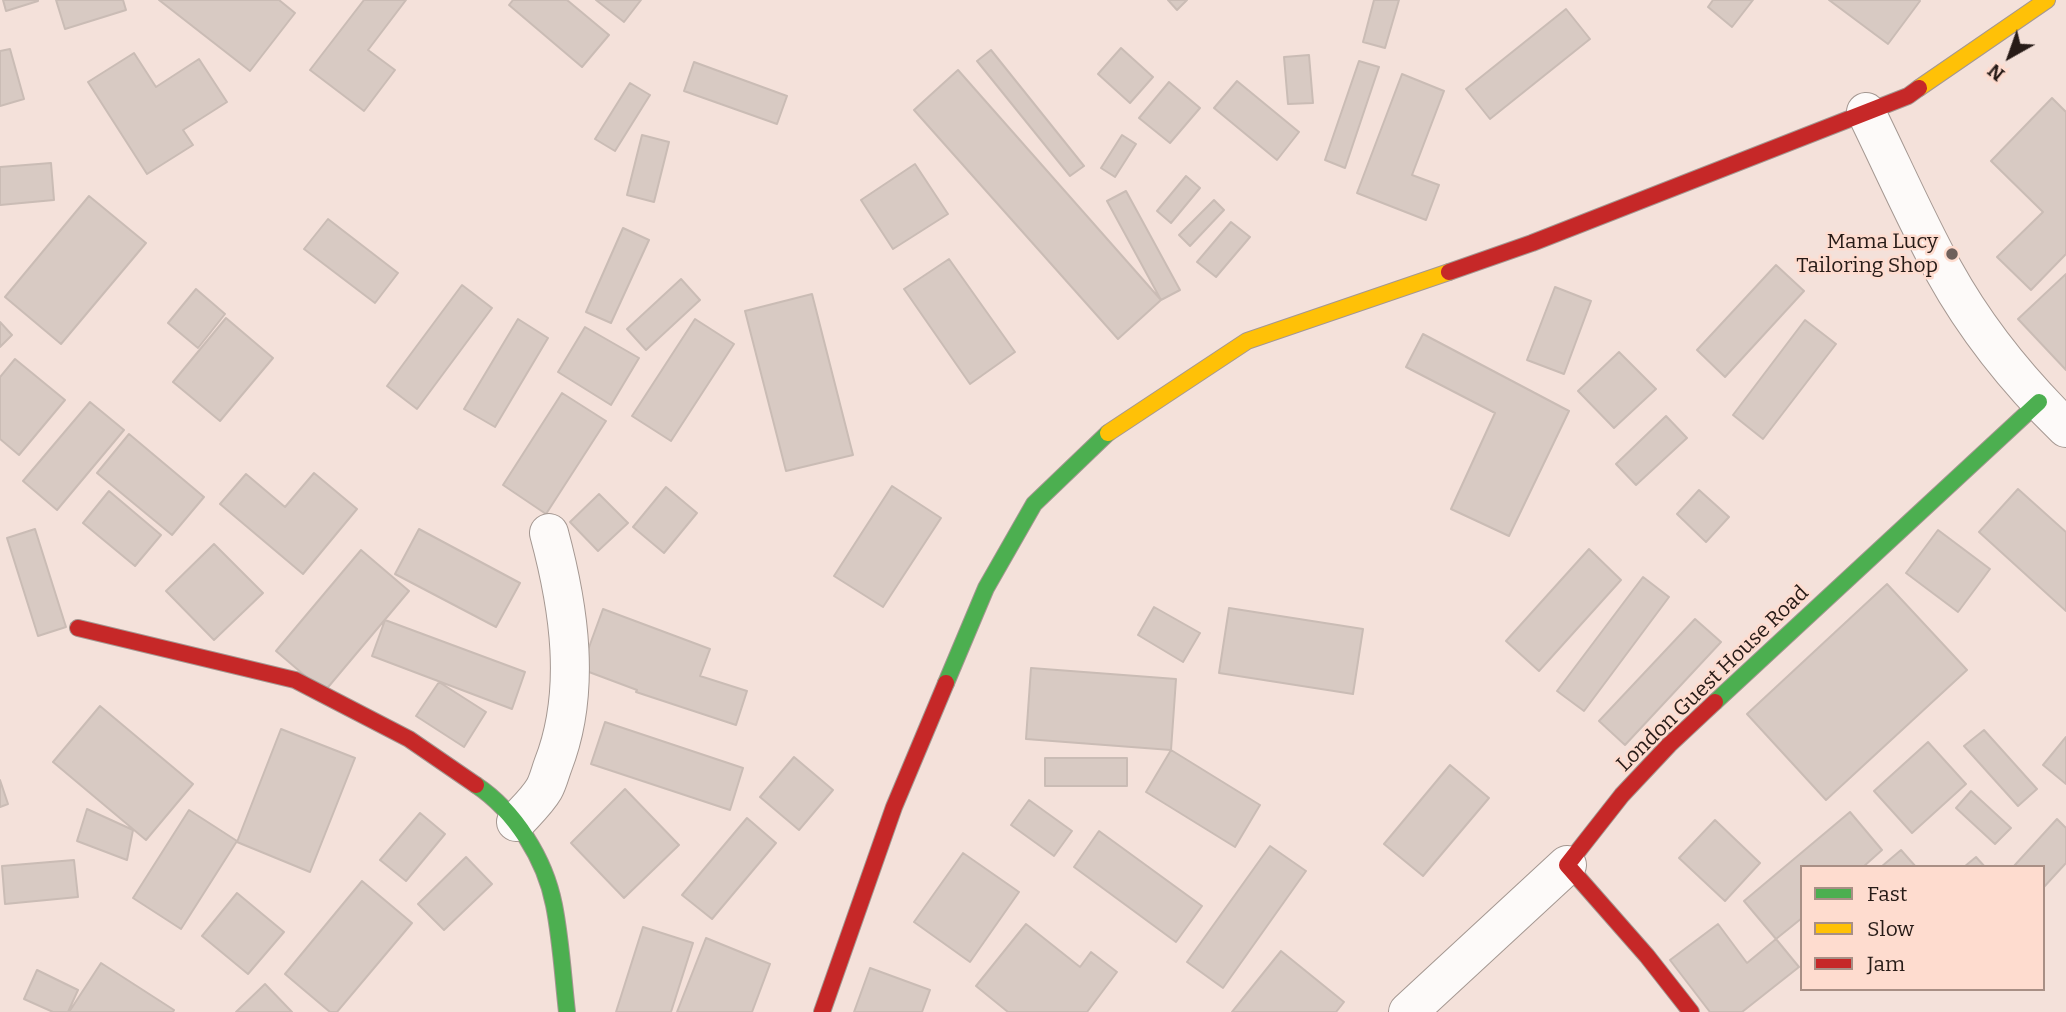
<!DOCTYPE html>
<style>
body{margin:0}
#map{position:relative;width:2066px;height:1012px;overflow:hidden;background:#f4e1da;font-family:Bitter,serif}
canvas{display:block}
.legend{position:absolute;left:1800px;top:865px;width:245px;height:126px;box-sizing:border-box;background:#fedccf;border:2px solid #a88f85;margin:0;padding:9px 12px;list-style:none;font-size:21px;color:#271b17}
.legend li{display:flex;align-items:center;gap:14px;height:35px}
.legend b{width:35px;border:2px solid #a88f85}
.north{position:absolute;left:1975px;top:21px;width:70px;height:70px;-webkit-text-stroke:5px #fedccf;paint-order:stroke;rotate:220deg;font-size:19px;font-weight:700;line-height:28px;text-align:center;color:#271b17}
.north::after{content:'';display:block;margin:auto;width:24px;height:32px;background:#271b17;clip-path:polygon(50% 0,100% 100%,50% 72%,0 100%)}
</style>
<div id="map">
<canvas width="2066" height="1012"></canvas>
<ul class="legend">
<li><b style="height:9px;background:#4caf50"></b>Fast</li>
<li><b style="height:9px;background:#ffc107"></b>Slow</li>
<li><b style="height:9px;background:#c62828"></b>Jam</li>
</ul>
<div class="north">N</div>
</div>
<script>
const context = document.querySelector('canvas').getContext('2d');
context.lineJoin = 'round';
function fill(path, color) { context.fillStyle = color; context.fill(path, 'evenodd'); }
function trace(path, color, width, dash) { context.strokeStyle = color; context.lineWidth = width; context.lineCap = dash ? 'butt' : 'round'; context.setLineDash(dash || []); context.stroke(path); }
function drawText(font, color, halo, rows, align = 'center') {
  context.font = font + ' Bitter,serif'; context.lineWidth = 5; context.setLineDash([]); context.textBaseline = 'middle'; context.strokeStyle = halo; context.fillStyle = color; for (const [text, x, y, turn = 0] of rows) {
    context.save(); context.translate(x, y); context.rotate((+turn || 0) * Math.PI / 180); context.textAlign = isNaN(turn) ? turn : align; if (halo) context.strokeText(text, 0, 0); context.fillText(text, 0, 0); context.restore();
  }
}
const building = new Path2D(`
 M3,0H38V1L6,11Z
 M56,0H123L126,10L65,29Z
 M159,0H279L295,13L250,71Z
 M364,0H406L368,50L395,70L364,111L310,70Z
 M513,0H567L609,35L582,67L509,5Z
 M596,0H641L624,22Z
 M1168,0H1187L1177,10Z
 M1374,0H1399L1385,48L1363,42Z
 M1713,0H1753L1732,27L1708,7Z
 M1829,0H1919L1920,1L1888,44Z
 M1566,9L1590,39L1490,119L1466,89Z
 M1121,48L1153,77L1130,103L1098,74Z
 M10,49L24,99L0,106V51Z
 M991,50L1084,166L1070,176L977,61Z
 M134,53L156,87L199,59L227,102L183,130L193,145L147,174L88,82Z
 M1309,55L1313,103L1288,104L1284,57Z
 M1359,61L1379,67L1345,168L1325,160Z
 M694,62L787,96L777,124L684,91Z
 M958,70L1161,300L1118,339L914,110Z
 M1402,74L1444,91L1412,175L1439,185L1426,220L1357,193Z
 M1237,81L1299,132L1277,160L1214,108Z
 M1169,82L1200,108L1170,143L1139,118Z
 M630,83L650,95L615,151L595,139Z
 M2052,98L2066,112V254L2031,290L1997,257L2043,212L1991,161Z
 M642,135L669,142L654,202L627,195Z
 M1122,135L1136,144L1115,177L1101,168Z
 M51,163L54,200L0,205V167Z
 M915,164L948,214L893,249L861,200Z
 M1186,176L1200,188L1171,223L1157,211Z
 M1126,191L1180,290L1161,300L1107,201Z
 M89,196L146,243L61,344L5,297Z
 M1214,200L1224,210L1190,246L1179,235Z
 M328,219L398,273L375,303L304,249Z
 M1231,222L1250,237L1216,277L1197,262Z
 M623,228L649,240L611,323L586,312Z
 M949,259L1015,352L970,384L904,289Z
 M1776,265L1804,291L1725,377L1697,350Z
 M2066,274V370L2018,319Z
 M681,279L700,300L646,350L627,329Z
 M462,285L492,308L417,409L387,386Z
 M1555,287L1591,301L1564,374L1527,360Z
 M196,289L225,314L198,348L168,323Z
 M812,294L853,455L786,471L745,311Z
 M226,318L273,358L220,421L173,382Z
 M518,319L548,338L495,427L464,409Z
 M695,319L734,344L671,441L632,416Z
 M1805,320L1836,344L1763,439L1733,415Z
 M0,322L12,335L0,347Z
 M585,327L639,358L611,405L558,372Z
 M1423,334L1569,411L1509,536L1451,509L1495,413L1406,367Z
 M1619,352L1656,389L1614,428L1578,391Z
 M15,359L65,400L19,455L0,439V377Z
 M562,393L606,421L546,514L503,485Z
 M90,402L124,430L57,510L23,481Z
 M1666,416L1687,438L1636,485L1616,464Z
 M129,434L204,497L172,535L97,473Z
 M314,473L357,509L303,574L220,504L246,474L285,507Z
 M892,486L941,518L883,607L834,576Z
 M666,487L697,513L664,553L633,527Z
 M2018,489L2066,532V611L1979,532Z
 M1699,490L1729,517L1706,542L1677,514Z
 M109,491L161,535L135,566L83,523Z
 M599,494L628,523L598,551L570,522Z
 M35,529L66,627L38,636L7,538Z
 M419,529L520,583L496,627L395,574Z
 M1938,530L1990,569L1958,612L1906,573Z
 M214,544L263,593L214,640L166,591Z
 M1589,549L1621,580L1539,671L1506,641Z
 M361,550L409,591L324,692L276,651Z
 M1643,577L1669,597L1584,711L1557,691Z
 M1887,584L1967,670L1826,800L1747,714Z
 M1154,607L1200,633L1183,662L1138,635Z
 M1229,608L1363,629L1353,694L1219,673Z
 M603,609L710,649L700,676L747,691L736,725L636,692L637,690L581,669Z
 M1695,619L1721,642L1625,745L1599,721Z
 M385,620L525,672L512,709L372,656Z
 M1031,668L1176,679L1171,750L1026,739Z
 M439,682L486,712L464,747L416,716Z
 M100,706L193,784L146,840L53,762Z
 M605,722L743,768L730,810L591,764Z
 M281,729L355,758L310,872L237,842Z
 M1984,730L2037,789L2018,806L1964,746Z
 M2066,737V784L2043,765Z
 M1928,742L1966,784L1912,833L1874,791Z
 M1171,750L1260,805L1235,847L1146,792Z
 M794,757L833,790L799,830L760,797Z
 M1045,758H1127V786H1045Z
 M1450,765L1489,798L1423,876L1384,844Z
 M0,780L8,804L0,807Z
 M625,789L679,845L624,898L571,843Z
 M1971,791L2011,828L1995,844L1956,808Z
 M1029,800L1072,831L1054,856L1011,825Z
 M87,809L133,830L127,860L77,841Z
 M189,810L237,841L181,929L133,898Z
 M1850,812L1882,850L1863,867H1802V918L1776,939L1744,901Z
 M420,813L445,834L406,881L380,860Z
 M747,818L776,843L712,919L682,895Z
 M2057,819L2066,828V863L2043,888V867L2014,866Z
 M1715,820L1760,863L1725,901L1679,858Z
 M1099,831L1202,906L1176,942L1074,867Z
 M1270,846L1306,871L1223,988L1187,962Z
 M1901,850L1916,867H1881Z
 M963,853L1019,892L970,962L914,922Z
 M466,857L492,884L444,930L418,904Z
 M1976,857L1985,867H1964Z
 M74,860L78,897L5,904L2,866Z
 M362,881L412,923L337,1012H330L285,974Z
 M237,893L284,932L248,974L202,936Z
 M1026,924L1080,967L1091,952L1117,972L1087,1012H1008L976,986Z
 M1718,924L1747,963L1776,939L1799,967L1742,1012H1710L1670,960Z
 M643,927L693,943L671,1012H616Z
 M706,938L770,964L752,1012H677Z
 M1281,951L1344,1002L1336,1012H1232Z
 M101,963L174,1010L173,1012H69Z
 M870,968L930,990L922,1012H854Z
 M37,970L78,990L68,1012H53L24,999Z
 M265,984L292,1012H236Z`);
const street = new Path2D(`
 M1866,112C1892,165 1916,220 1944,271C1976,329 2019,382 2066,428
 M516,822C525,812 537,801 544,789C548,782 550,773 553,765C582,691 569,607 549,533
 M1408,1012L1567,865`);
const fast = new Path2D(`
 M946,683L986,588L1034,504L1108,433
 M1715,702L2039,402
 M476,785C515,811 545,859 554,905C561,940 563,977 567,1012`);
const slow = new Path2D(`
 M1919,88L2047,0
 M1108,433L1247,341L1449,272`);
const jam = new Path2D(`
 M1449,272L1532,243L1908,96L1919,88
 M78,628L295,680L409,739L476,785
 M822,1012L894,807L946,683
 M1691,1012L1647,956L1567,865L1622,795L1669,745L1715,702`);
const markers = [
 [1952,254,7,"#6f605b"]
];
const poiNames = [
 ["Mama Lucy",1938,242],
 ["Tailoring Shop",1938,266]
];
const streetNames = [
 ["London Guest House Road",1713,679,-44]
];
fill(building, '#d8cac3');
trace(building, '#cabcb5', 2);
trace(street, '#a49791', 40);
trace(fast, '#a49791', 18);
trace(slow, '#a49791', 18);
trace(jam, '#a49791', 18);
trace(street, '#fdfaf9', 38);
trace(fast, '#4caf50', 16);
trace(slow, '#ffc107', 16);
trace(jam, '#c62828', 16);
for (const [x, y, r, color] of markers) { const dot = new Path2D(); dot.arc(x, y, r, 0, 2 * Math.PI); context.fillStyle = color; context.fill(dot); trace(dot, '#fedccf', 2.5); }
drawText('21px', '#271b17', '#fedccf', poiNames, 'right');
drawText('21px', '#271b17', '#fedccf', streetNames);
</script>
